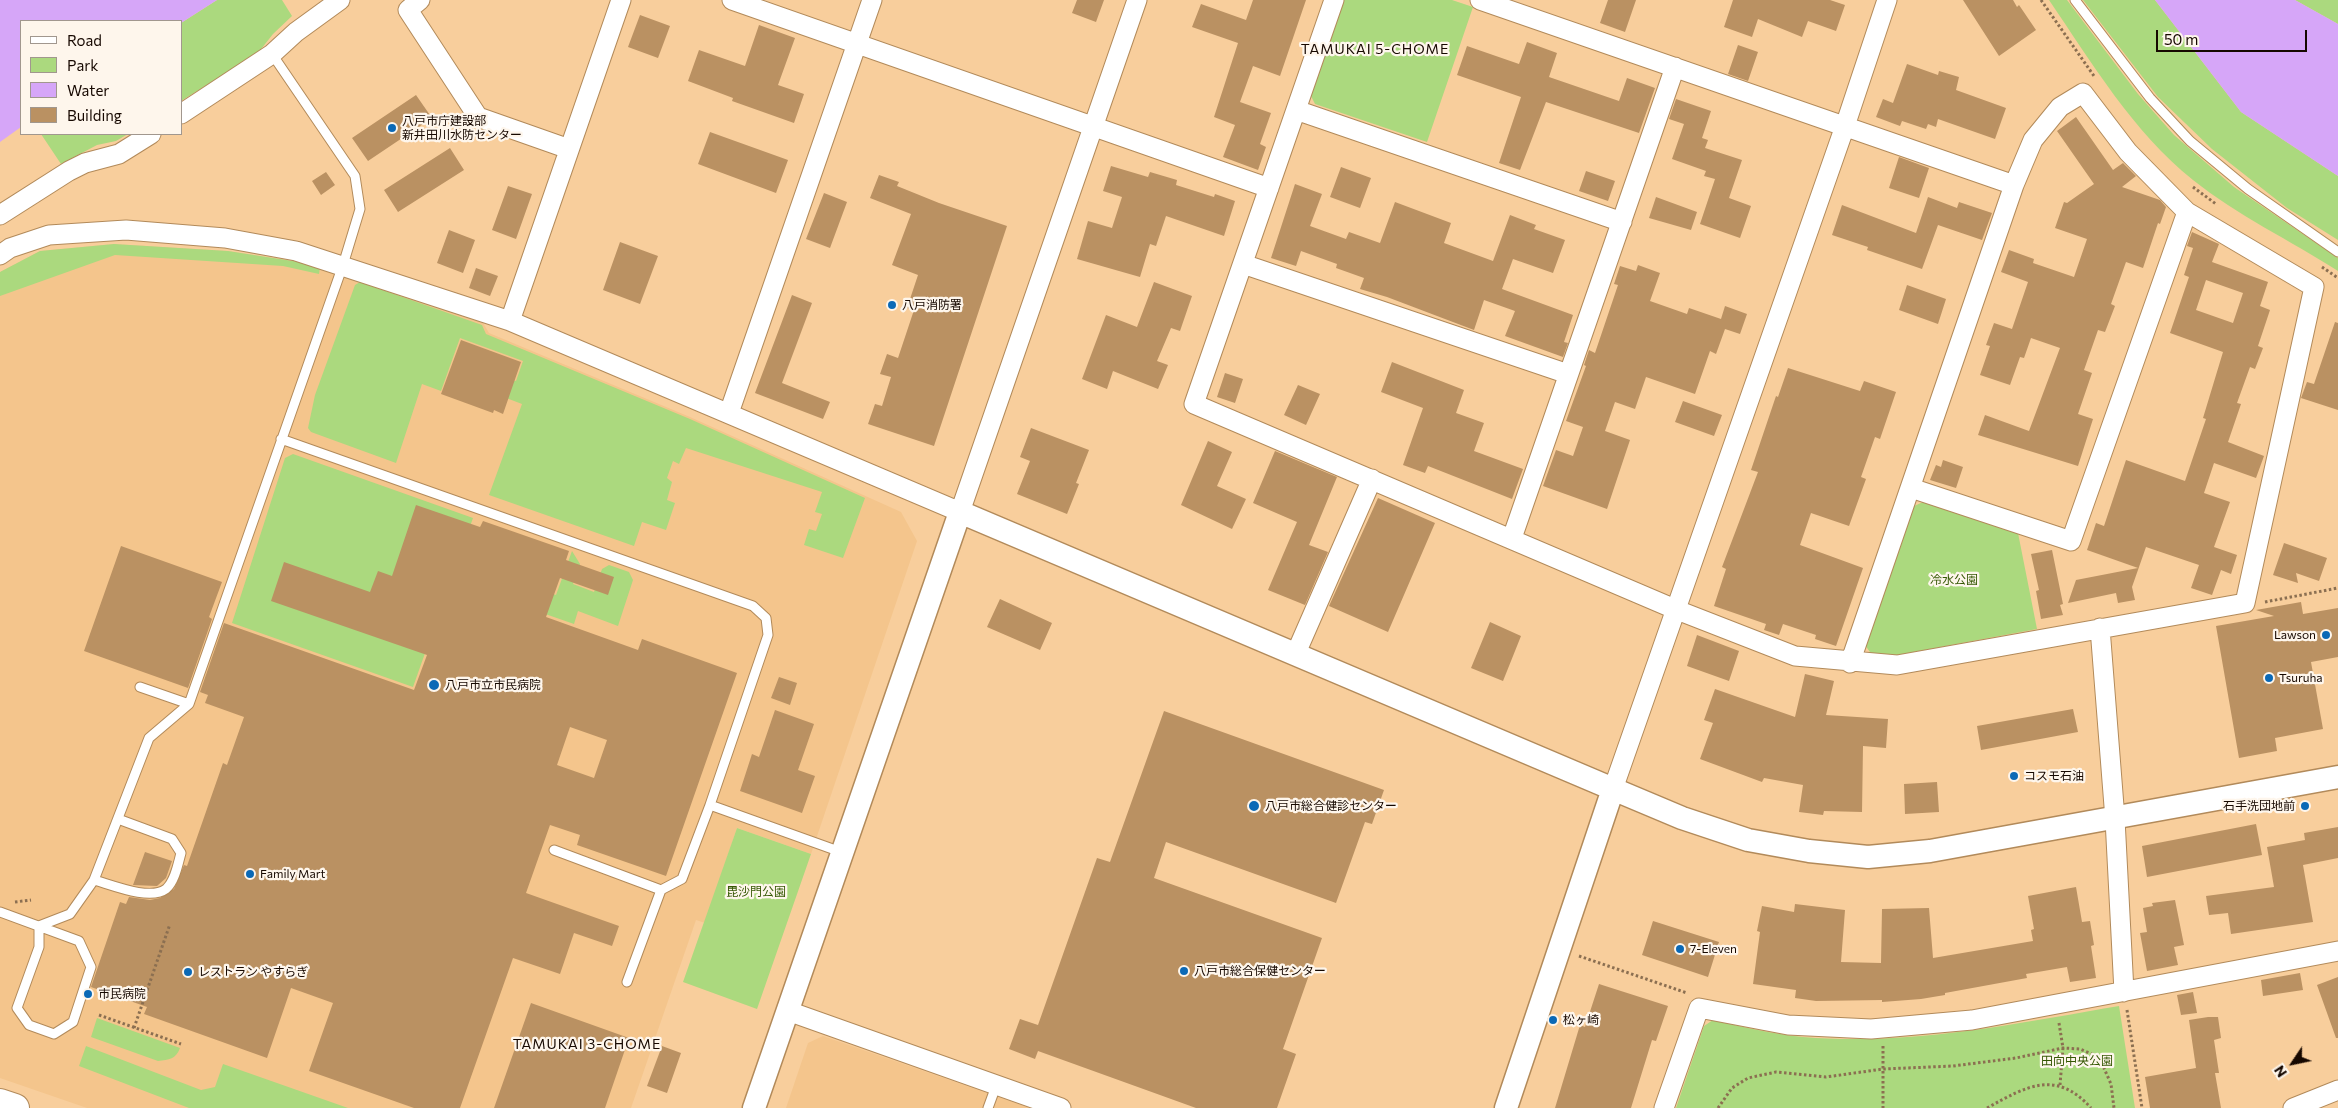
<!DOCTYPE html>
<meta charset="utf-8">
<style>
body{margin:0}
#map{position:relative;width:2338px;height:1108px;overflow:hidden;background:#f8ce9c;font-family:Commissioner,sans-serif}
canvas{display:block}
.legend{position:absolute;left:20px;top:20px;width:162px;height:115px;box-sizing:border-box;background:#fef6ec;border:1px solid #a1978e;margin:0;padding:6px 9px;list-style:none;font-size:15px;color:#160800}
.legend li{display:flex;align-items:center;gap:10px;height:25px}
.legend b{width:25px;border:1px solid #a1978e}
.north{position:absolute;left:2268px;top:1038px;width:50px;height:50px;-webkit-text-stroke:4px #fef6ec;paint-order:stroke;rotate:236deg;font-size:14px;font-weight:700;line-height:20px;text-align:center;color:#160800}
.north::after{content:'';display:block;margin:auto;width:18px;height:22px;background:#160800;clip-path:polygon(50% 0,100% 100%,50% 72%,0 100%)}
.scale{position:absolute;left:2156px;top:30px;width:151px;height:22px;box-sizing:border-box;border:2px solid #160800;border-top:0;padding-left:6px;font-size:15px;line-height:18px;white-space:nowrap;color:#160800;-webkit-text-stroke:4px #fef6ec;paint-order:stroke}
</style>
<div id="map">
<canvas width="2338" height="1108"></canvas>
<ul class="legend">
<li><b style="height:6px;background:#fff"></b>Road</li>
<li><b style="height:14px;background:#abd97e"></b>Park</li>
<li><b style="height:14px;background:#d6a6f8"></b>Water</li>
<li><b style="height:14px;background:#ba9162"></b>Building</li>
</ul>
<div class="north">N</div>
<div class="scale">50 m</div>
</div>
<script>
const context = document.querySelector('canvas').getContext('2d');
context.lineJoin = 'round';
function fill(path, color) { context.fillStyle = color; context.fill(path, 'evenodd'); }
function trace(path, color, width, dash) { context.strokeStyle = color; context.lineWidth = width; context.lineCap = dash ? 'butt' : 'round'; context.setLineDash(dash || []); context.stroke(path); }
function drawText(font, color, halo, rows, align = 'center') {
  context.font = font + ' Commissioner,"Noto Sans JP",sans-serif'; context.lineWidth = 4.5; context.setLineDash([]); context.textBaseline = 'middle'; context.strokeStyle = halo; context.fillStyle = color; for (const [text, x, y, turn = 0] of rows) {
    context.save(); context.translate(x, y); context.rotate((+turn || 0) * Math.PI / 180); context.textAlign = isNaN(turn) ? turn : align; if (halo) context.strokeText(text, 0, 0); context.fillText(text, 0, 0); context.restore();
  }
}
const built = new Path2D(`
 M114,244L228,251L312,264L482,321L489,333L690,417L901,512L917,541L811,854L737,828L705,923L696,920L631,1108H87L0,1078V272L40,251Z
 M823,1036L1030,1108H786L808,1043Z`);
const green = new Path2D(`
 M217,0H282L292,16L273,34L258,53L181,101V23Z
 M1344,0H1452L1473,7L1427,142L1315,104L1311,96Z
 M2049,0H2067L2138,94L2174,135L2234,187L2338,258V271C2290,240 2238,216 2193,180C2133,132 2092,63 2049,0Z
 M2083,0H2155L2241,112L2338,176V240L2287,208L2212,149L2158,97Z
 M2295,0H2338V24Z
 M41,134H128L116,141L97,145L61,164Z
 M114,244L228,251L312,264L320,267L319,274L283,266L115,255L0,296V272L40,251Z
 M360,282L482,325L486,334L690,419L865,498L843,558L804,545L809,529L816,531L822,514L815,512L822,492L686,448L679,464L673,461L667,478L672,482L667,500L675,503L666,530L642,522L634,546L489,495L522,404L501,396L508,379L516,381L523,361L460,338L441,391L422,384L396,463L311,432L308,428L315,395L355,285Z
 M293,454L473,518L413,687L232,623L285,458Z
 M1923,502L2018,533L2037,629L1887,657L1872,655L1865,645L1912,507Z
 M572,551L580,564L573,584L594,592L602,569L609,565L629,572L633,580L618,626L578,611L574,624L462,585L469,564L556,595Z
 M737,828L811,854L757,1009L683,982Z
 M2119,1006L2135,1108H1676L1704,1026L1713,1020C1743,1027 1773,1034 1803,1037C1910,1046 2014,1024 2119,1006Z
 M97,1018L180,1048C176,1059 169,1060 158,1061L91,1037Z
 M86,1046L201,1090L215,1087L223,1064L348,1108H189L79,1066Z`);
const water = new Path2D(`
 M0,0H217L181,23V21H21V127L0,142Z
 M2155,0H2295L2338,24V176L2241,112Z`);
const building = new Path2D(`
 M1077,0H1104L1096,22L1072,13Z
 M1253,0H1306L1280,76L1253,66L1240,102L1271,113L1260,144L1266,147L1258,170L1223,157L1235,125L1214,117L1238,43L1192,27L1201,4L1246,20Z
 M1608,0H1636L1625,32L1600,23Z
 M1733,0H1830L1845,5L1836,31L1808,21L1802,37L1758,19L1752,37L1724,27Z
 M1963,0H2013L2017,7L2019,5L2036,30L1999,56Z
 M640,15L670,26L658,58L628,47Z
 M759,25L795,38L778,85L804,94L794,123L732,101L733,98L688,81L699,50L745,66Z
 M1527,42L1557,53L1549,77L1619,101L1627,78L1655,88L1639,133L1546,102L1520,170L1499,163L1521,97L1457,75L1467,46L1519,64Z
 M1738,45L1758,52L1748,81L1728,74Z
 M1907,64L1938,75L1939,71L1959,77L1956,90L2006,108L1995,139L1938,119L1936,127L1928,124L1926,129L1902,121L1900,126L1876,117L1883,99L1893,103Z
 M416,95L432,118L368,161L352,138Z
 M1676,99L1711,111L1702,138L1708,140L1705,148L1742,160L1729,198L1751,206L1740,238L1700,224L1715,179L1704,176L1706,171L1672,159L1684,124L1669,119Z
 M2076,117L2113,170L2123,163L2136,176L2122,187L2160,200L2166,207L2160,224L2158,223L2143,268L2126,262L2111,304L2115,306L2105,332L2098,330L2084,370L2092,373L2078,414L2093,419L2078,466L1978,435L1985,415L2029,431L2060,348L2031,338L2024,358L2020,357L2010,385L1980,375L1990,346L1986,345L1994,323L2012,329L2028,282L2001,272L2009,250L2034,259L2033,263L2074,277L2087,239L2055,228L2064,202L2067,203L2094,184L2057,131Z
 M710,132L788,160L776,193L698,164Z
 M450,148L464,170L398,212L384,190Z
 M1899,157L1929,168L1919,198L1889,188Z
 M1111,166L1148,177L1150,172L1177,180L1176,185L1214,197L1215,194L1235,201L1224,236L1166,216L1156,246L1150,244L1140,277L1077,259L1088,221L1112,228L1122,197L1103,191Z
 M1341,167L1371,178L1360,208L1330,197Z
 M1586,171L1615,181L1608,201L1579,191Z
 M326,172L335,185L321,195L312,181Z
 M879,175L899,182L897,186L939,203L1007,226L934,446L868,424L875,404L882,406L891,377L880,374L887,354L898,358L914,310L907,308L918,275L892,265L911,214L870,198Z
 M1295,184L1322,194L1310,226L1346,239L1349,232L1380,243L1395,202L1451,223L1444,243L1493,261L1510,215L1536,225L1534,229L1565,240L1553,273L1513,259L1502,289L1573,315L1564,342L1568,343L1563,357L1505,336L1515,311L1484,300L1474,330L1387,297L1360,289L1364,278L1336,268L1337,264L1301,251L1296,266L1271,258Z
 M508,186L532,194L516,239L492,230Z
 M824,193L847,202L830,248L806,239Z
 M1656,197L1697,212L1691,230L1649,218Z
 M1928,197L1957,208L1959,202L1992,213L1982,240L1938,225L1922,269L1867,250L1868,247L1832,235L1842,205L1916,233Z
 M449,230L475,240L463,273L437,263Z
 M2192,232L2219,244L2212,262L2268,282L2260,306L2270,310L2258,346L2263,348L2255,369L2250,367L2237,403L2241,404L2228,442L2264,456L2256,478L2214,463L2204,493L2230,502L2214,547L2237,555L2231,574L2221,570L2212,595L2191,588L2199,565L2146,547L2132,587L2135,600L2118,603L2116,593L2068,603L2076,580L2138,568L2087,550L2096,523L2104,526L2126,460L2185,481L2206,419L2203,418L2223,352L2170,333L2189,277L2184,275L2193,248L2187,246ZM2206,280L2243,293L2233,323L2196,310Z
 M620,242L658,256L640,304L603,290Z
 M1638,265L1660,273L1650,301L1687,314L1689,308L1721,319L1725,306L1747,314L1740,334L1725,329L1716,354L1710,351L1695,394L1646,377L1635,409L1615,402L1605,431L1630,440L1607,509L1543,486L1556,450L1573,456L1583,427L1566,421L1586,366L1584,365L1589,350L1595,353L1618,285L1614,284L1620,266L1636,271Z
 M476,268L498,276L490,296L469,288Z
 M1154,282L1192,296L1180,331L1171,328L1157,361L1168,365L1158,389L1113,371L1107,389L1082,379L1106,315L1137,327Z
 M1907,285L1946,299L1938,324L1899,310Z
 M792,295L812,303L782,383L830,402L823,419L755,393Z
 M2335,322L2338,323V410L2301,398L2307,382L2314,384Z
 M461,340L521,362L503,414L494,410L493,413L441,394Z
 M1392,362L1464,390L1456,413L1484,423L1474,451L1523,469L1512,499L1428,466L1425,473L1403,465L1423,408L1381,392Z
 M1788,368L1860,391L1864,381L1896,392L1880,439L1875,437L1861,477L1866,479L1849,526L1811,513L1800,545L1863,568L1836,646L1815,639L1816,635L1783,624L1779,635L1764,630L1766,624L1714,606L1726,569L1722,567L1758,472L1751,470L1776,396L1778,397Z
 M1225,373L1243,379L1235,403L1217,397Z
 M1298,385L1320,394L1306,425L1284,415Z
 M1683,401L1722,415L1714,436L1675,422Z
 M1031,428L1089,450L1076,483L1079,484L1067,514L1017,494L1030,461L1020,457Z
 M1208,441L1232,452L1217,486L1246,499L1232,529L1181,505Z
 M1275,451L1337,477L1309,545L1328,552L1305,605L1268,590L1297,522L1253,503Z
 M1943,460L1963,467L1956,488L1930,480L1936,465L1941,467Z
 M1378,498L1435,523L1388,632L1329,606Z
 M416,505L480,527L483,521L569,551L566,560L614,577L608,595L560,578L546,617L638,650L642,639L737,673L666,876L577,845L580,835L550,825L526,893L619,926L612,946L574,933L560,974L513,958L460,1108H414L309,1071L333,1003L291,988L267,1058L144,1014L147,1007L91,987L120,902L126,904L129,897L150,900L160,898L174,889L184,865L187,866L223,763L227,765L244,717L205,703L208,695L200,692L224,623L414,690L427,655L271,601L284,562L370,592L378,571L392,576ZM570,727L607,740L594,778L557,765Z
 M2284,543L2327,558L2319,581L2296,573L2298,583L2273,575Z
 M121,546L222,582L209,617L212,619L188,688L84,651Z
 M2052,550L2063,604L2060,605L2063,615L2041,619L2036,591L2039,590L2031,554Z
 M1000,599L1052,623L1040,650L987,627Z
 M2301,602L2303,614L2338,608V657L2311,662L2323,729L2275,738L2277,751L2239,758L2216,626L2274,616L2256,610Z
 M1490,622L1521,636L1503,681L1471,668Z
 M1697,635L1739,651L1729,681L1687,666Z
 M1805,674L1834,681L1826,715L1888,719L1886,748L1863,746L1862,812L1824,811L1823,815L1799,812L1803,785L1764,778L1762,782L1700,759L1713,723L1704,720L1715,689L1795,717Z
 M779,677L797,683L790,705L771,698Z
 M2073,709L2078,732L1981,750L1977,726Z
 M775,710L814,724L798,770L815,776L802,813L740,791L752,754L759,757Z
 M1164,711L1384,790L1372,824L1365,822L1336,903L1166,842L1154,878L1322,938L1283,1049L1296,1054L1277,1108H1196L1038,1051L1035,1059L1009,1049L1020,1019L1038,1025L1097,858L1110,862Z
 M1937,782L1939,812L1905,814L1904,784Z
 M2256,824L2262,855L2147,877L2142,846Z
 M2338,827V858L2303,865L2313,922L2231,934L2228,913L2209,915L2206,896L2274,887L2267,847L2305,840L2304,833Z
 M145,852L172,861L166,878L157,886L133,885Z
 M2076,887L2082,922L2090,921L2094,945L2091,946L2096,978L2070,982L2067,967L2026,974L2027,978L1945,993V995L1921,999L1882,1002V1000L1816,1001L1795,998L1796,990L1753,984L1760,932L1757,931L1762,906L1794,912L1795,904L1845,910L1841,962L1881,963L1882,909L1929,908L1933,958L2033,941L2031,930L2034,929L2028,896Z
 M2175,900L2184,945L2174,947L2178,965L2147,971L2140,933L2147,932L2143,908L2153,906L2152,903Z
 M1653,921L1719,942L1708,977L1642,955Z
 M2300,973L2303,990L2263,996L2261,980Z
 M2338,977V1038H2336L2317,985Z
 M1599,984L1668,1006L1656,1041L1652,1040L1631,1108H1555L1580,1025L1585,1027Z
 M2193,992L2197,1013L2181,1015L2177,995Z
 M531,1003L629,1038L605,1108H494Z
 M2208,1017H2218L2221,1038L2214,1040L2219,1073H2215L2221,1108H2150L2145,1077L2196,1068L2189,1020Z
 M662,1046L681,1053L667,1093L647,1086Z`);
const path = new Path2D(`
 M2041,0L2094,76
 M2193,187L2216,204
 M2322,267L2338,278
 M2265,602L2338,588
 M15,902L31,900
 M1579,956L1687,993
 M2127,1010L2142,1108
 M99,1015L181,1044
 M2059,1023L2063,1048L2060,1085
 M134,1028L170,924
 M1883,1046V1108
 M1718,1108L1732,1088L1748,1078L1776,1072L1826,1077L1883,1069L1953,1066L2016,1058L2063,1048L2080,1049L2099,1057L2111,1084L2114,1108
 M1987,1108C2027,1086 2056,1069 2091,1108`);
const service = new Path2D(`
 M2075,0L2150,98L2190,141L2248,189L2338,252
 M281,439L753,606L766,618L768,635L710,805L841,852
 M140,687L189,704
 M554,850L661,890L682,879L710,805
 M94,880C112,885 150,901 166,889C175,881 178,864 181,853L172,839L118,819
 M0,912L79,941L91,967L73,1022L54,1034L29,1025L17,1008L39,947V926
 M39,926L70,914L94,880L149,738L189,704L343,265L360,209L355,176L272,54
 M627,982L661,890
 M988,1108L996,1086`);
const minor = new Path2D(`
 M420,0L408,10L478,117L569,149
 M732,0L1269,188
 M1334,0L1194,404L1677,610L1795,656L1897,665L2245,603L2314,287L2187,212L2128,152L2083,93L2060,107L2033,140L2014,185L1850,663
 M1480,0L2014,185
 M1296,110L1622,222
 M181,114L272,54L296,32L340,0
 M0,215L69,171L85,163L119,154L151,134
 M0,255L10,248L49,235L126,230L225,238L296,251L510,321L960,512L1137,0
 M1243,264L1568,374
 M510,321L621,0
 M729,413L872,0
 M1911,488L2071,541L2187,212
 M1512,538L1675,67
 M2100,628L2115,819L2124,992
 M1296,653L1372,479
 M1613,789L1845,126L1887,0
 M788,1011L1061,1108
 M1664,1108L1699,1008L1788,1025L1871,1029L1972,1020L2338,951
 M2293,1108L2338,1090`);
const tertiary = new Path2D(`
 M754,1108L960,512L1613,789L1682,818L1748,840L1809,851L1868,857L1930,851L2338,777
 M1506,1108L1613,789`);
const primary = new Path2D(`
 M0,1103L15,1108`);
const markers = [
 [392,128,5,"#0b69b6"],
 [892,305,5,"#0b69b6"],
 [2326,635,5,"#0b69b6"],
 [2269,678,5,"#0b69b6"],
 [434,685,6,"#0b69b6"],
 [2014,776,5,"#0b69b6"],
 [1254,806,6,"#0b69b6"],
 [2305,806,5,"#0b69b6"],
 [250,874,5,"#0b69b6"],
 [1680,949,5,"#0b69b6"],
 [1184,971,5,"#0b69b6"],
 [188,972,5,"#0b69b6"],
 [88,994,5,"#0b69b6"],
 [1553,1020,5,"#0b69b6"]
];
const poiNames = [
 ["八戸市庁建設部",402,121],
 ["新井田川水防センター",402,135],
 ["八戸消防署",902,305],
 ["Lawson",2316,635,"right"],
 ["Tsuruha",2279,678],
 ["八戸市立市民病院",445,685],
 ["コスモ石油",2024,776],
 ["八戸市総合健診センター",1265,806],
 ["石手洗団地前",2295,806,"right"],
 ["Family Mart",260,874],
 ["7-Eleven",1690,949],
 ["八戸市総合保健センター",1194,971],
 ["レストラン やすらぎ",198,972],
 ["市民病院",98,994],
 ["松ヶ崎",1563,1020]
];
const parkNames = [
 ["冷水公園",1954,580],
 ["毘沙門公園",756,892],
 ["田向中央公園",2077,1061]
];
const neighbourhoodNames = [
 ["TAMUKAI 5-CHOME",1375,49],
 ["TAMUKAI 3-CHOME",587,1044]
];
fill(built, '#f4c58c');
fill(green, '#abd97e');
fill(water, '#d6a6f8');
fill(building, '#ba9162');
trace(service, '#b28a5a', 11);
trace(minor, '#b28a5a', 21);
trace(tertiary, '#b28a5a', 25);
trace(primary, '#b28a5a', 30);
trace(path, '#8b6f51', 3, [2.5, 2.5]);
trace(service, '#fff', 9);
trace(minor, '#fff', 19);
trace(tertiary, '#fff', 22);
trace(primary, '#fff', 28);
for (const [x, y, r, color] of markers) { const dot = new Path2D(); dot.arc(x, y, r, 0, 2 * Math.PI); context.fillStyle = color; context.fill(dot); trace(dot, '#fef6ec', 2); }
drawText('12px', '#160800', '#fef6ec', poiNames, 'left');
drawText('12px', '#365804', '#fef6ec', parkNames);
context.letterSpacing = '1px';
drawText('14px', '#160800', '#fef6ec', neighbourhoodNames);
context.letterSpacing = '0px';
</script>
